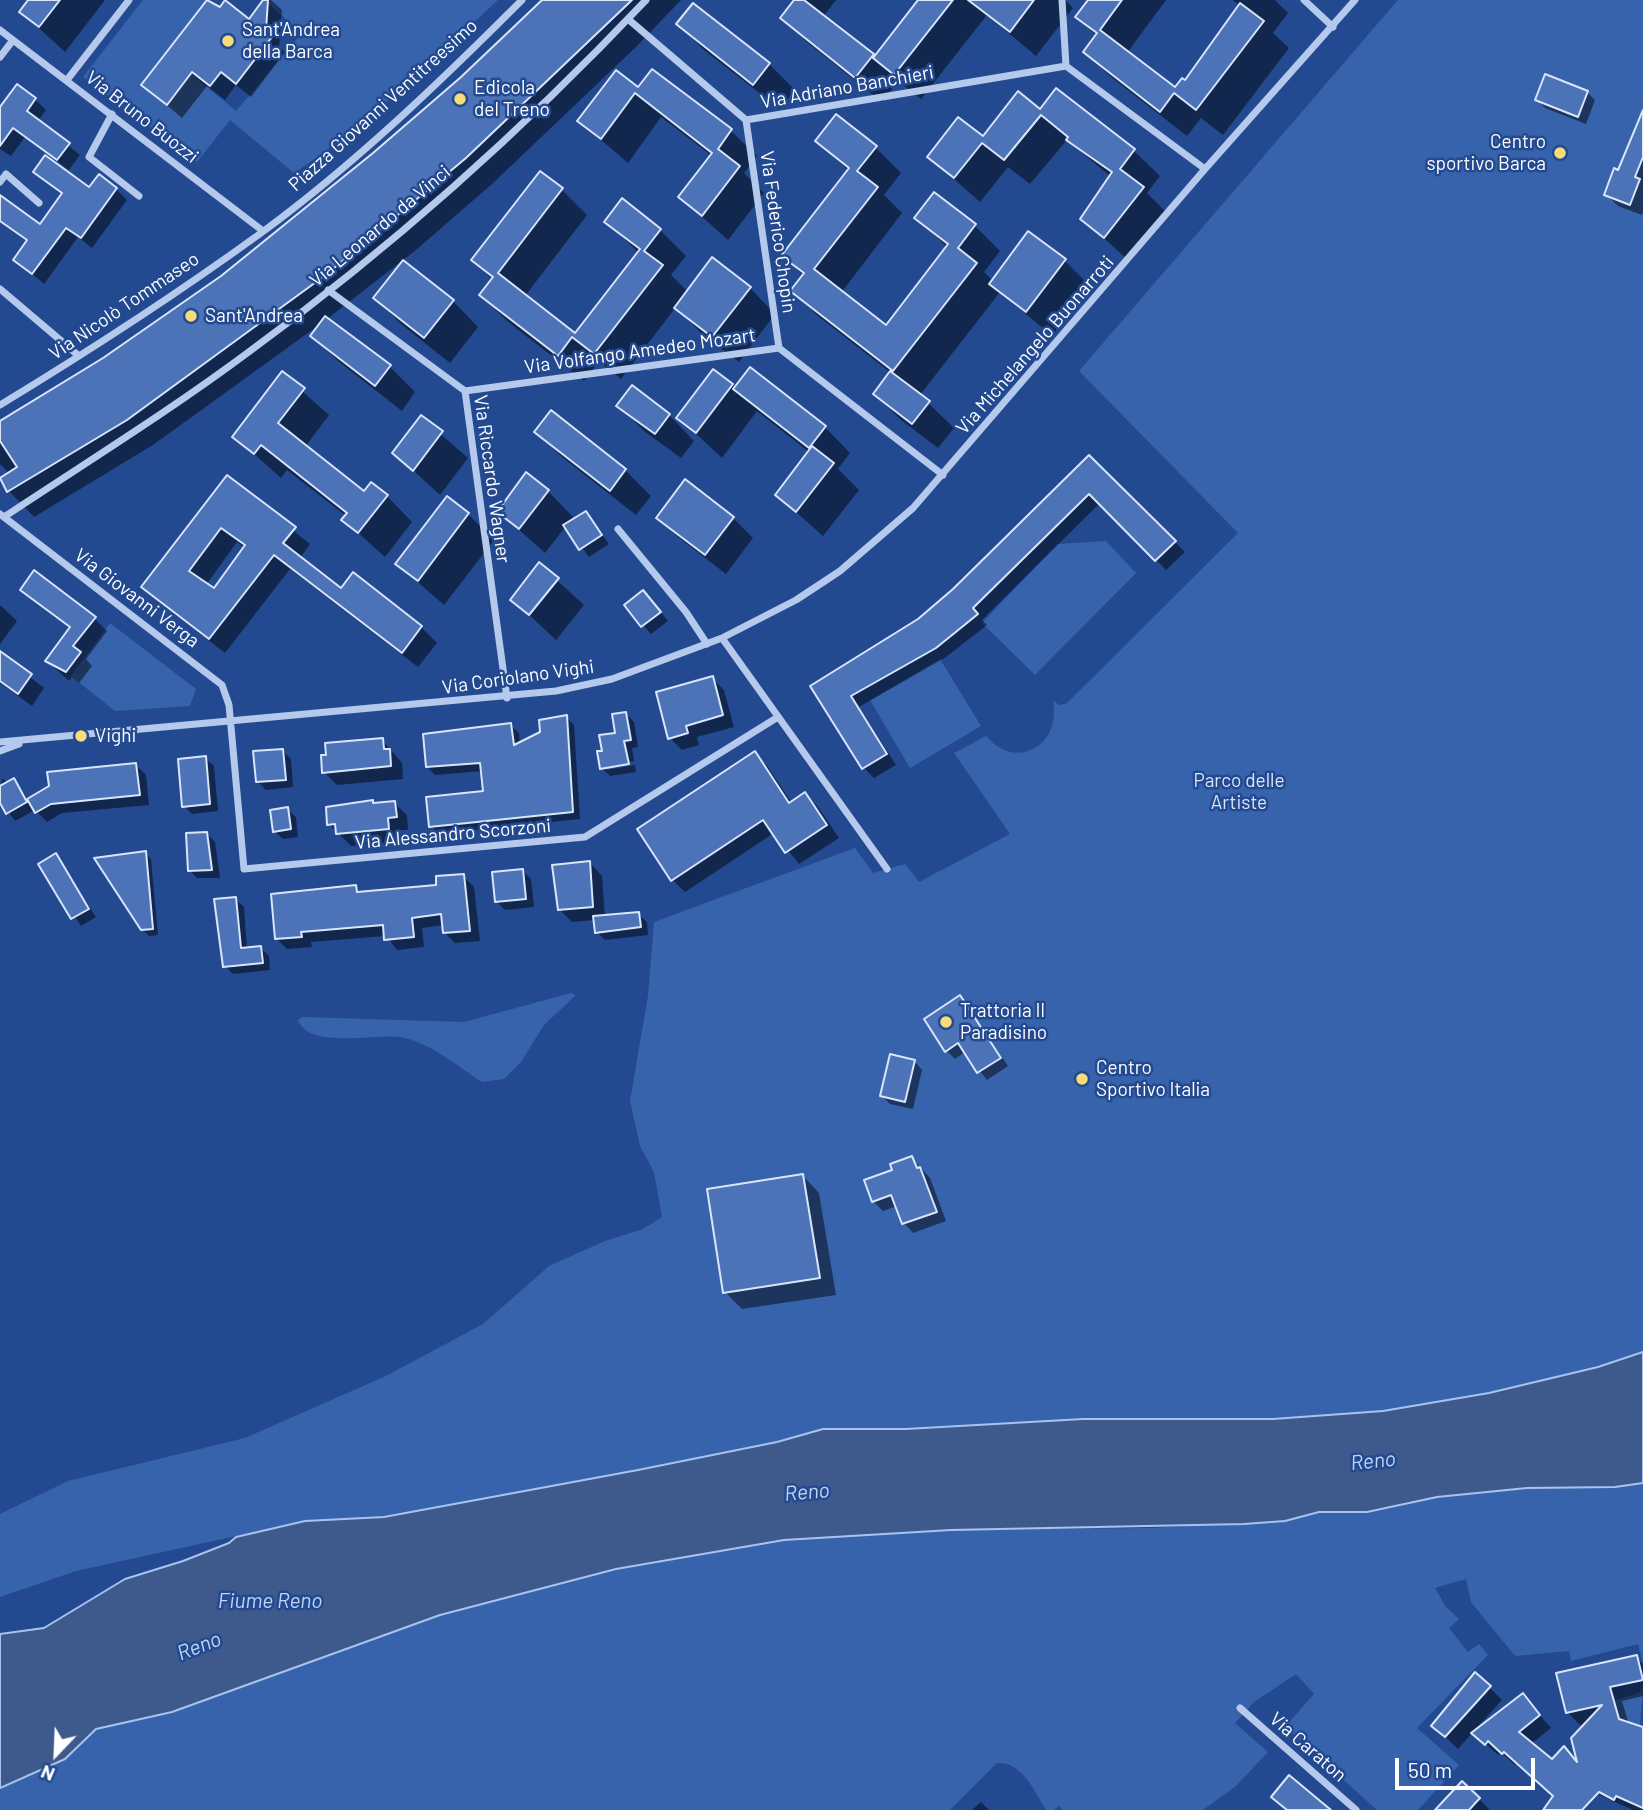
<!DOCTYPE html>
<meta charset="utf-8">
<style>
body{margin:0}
#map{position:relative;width:1643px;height:1810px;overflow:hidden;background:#234a90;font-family:Barlow,sans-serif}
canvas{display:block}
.north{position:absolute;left:21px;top:1719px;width:70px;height:70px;-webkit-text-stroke:5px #234a90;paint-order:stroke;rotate:203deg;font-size:19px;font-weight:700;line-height:28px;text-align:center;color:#fff}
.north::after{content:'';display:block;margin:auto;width:24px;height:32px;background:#fff;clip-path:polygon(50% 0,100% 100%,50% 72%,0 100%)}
.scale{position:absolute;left:1395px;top:1758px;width:140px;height:32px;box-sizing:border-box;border:4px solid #fff;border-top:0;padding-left:9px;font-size:21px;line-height:24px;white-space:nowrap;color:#fff;-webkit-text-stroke:5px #234a90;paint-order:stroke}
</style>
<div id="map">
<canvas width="1643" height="1810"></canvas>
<div class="north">N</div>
<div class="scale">50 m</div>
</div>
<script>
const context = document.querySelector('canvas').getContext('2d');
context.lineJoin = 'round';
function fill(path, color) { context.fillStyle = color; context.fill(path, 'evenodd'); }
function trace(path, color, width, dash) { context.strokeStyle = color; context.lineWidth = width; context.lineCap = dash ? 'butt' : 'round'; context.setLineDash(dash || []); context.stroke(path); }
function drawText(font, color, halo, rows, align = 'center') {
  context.font = font + ' Barlow,sans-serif'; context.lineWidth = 5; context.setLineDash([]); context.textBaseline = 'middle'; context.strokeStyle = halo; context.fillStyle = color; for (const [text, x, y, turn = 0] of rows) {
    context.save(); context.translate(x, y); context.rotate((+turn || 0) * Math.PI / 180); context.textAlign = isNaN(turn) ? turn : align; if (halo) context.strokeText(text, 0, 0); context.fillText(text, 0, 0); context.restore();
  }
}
const green = new Path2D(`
 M143,0H207L142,86L167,105L191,74L236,111L302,33L264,0H498C433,60 368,124 294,173L230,120L197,162L83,77Z
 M1398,0H1643V1352L1598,1367L1489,1393L1383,1411L1273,1419H1083L906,1429H823L777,1442L638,1470L384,1517L305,1521L76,1571L0,1597V1514L68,1481L245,1438L386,1376L483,1324L549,1266L605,1241L643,1229L662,1217L654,1172L640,1146L630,1101L648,996L654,922L855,848L873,873L905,864L919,882L1010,834L954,753L986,736C1015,771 1062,747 1053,700L1059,705L1066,704L1238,533L1079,371Z
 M1106,541L1136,573L1035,675L982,623L1057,544Z
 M110,623L196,689L190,706L115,711L71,676Z
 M940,659L981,726L910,768L870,700Z
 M571,993L576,995L544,1025L521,1062L504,1079L482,1082C457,1066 430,1042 400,1037C374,1034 308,1049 298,1020L302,1017L464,1022Z
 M1643,1483V1664L1638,1644L1571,1661L1569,1651L1515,1656L1471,1602L1466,1579L1435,1588L1446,1607L1459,1619L1449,1628L1468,1652L1479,1644L1488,1655L1417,1728L1459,1765L1418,1810H1377L1285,1727L1314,1694L1296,1674L1254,1702L1235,1723L1268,1752L1236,1786L1203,1810H1063L1059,1806L1054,1810H1046C1035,1792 1022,1761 997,1763L950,1810H0V1788L65,1759L96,1729L172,1712L440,1615L616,1569L784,1540L951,1530L1148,1528L1284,1521L1319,1512H1367L1437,1497L1527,1488L1615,1487Z
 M1643,1687L1640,1726L1619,1719L1615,1700L1639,1693Z`);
const water = new Path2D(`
 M1643,1352V1483L1615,1487L1527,1488L1437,1497L1367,1512H1319L1285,1521L1244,1524L951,1530L784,1540L616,1569L440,1615L172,1712L96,1729L65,1759L0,1788V1634L44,1628L125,1579L183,1561L229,1543L236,1537L305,1521L384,1517L638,1470L777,1442L823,1429H906L1083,1419H1273L1383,1411L1489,1393L1598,1367Z`);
const shadow = new Path2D(`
 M30,0H105L65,52L21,12Z
 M209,0L220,9L249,21L266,0H271L282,10L279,47L285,52L251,97L236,85L225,100L207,86L182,118L143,85Z
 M544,0H681L637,46L492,184L416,250L327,319L390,367L415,392L402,411L338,361L312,336L319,325L153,445L34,517L9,491L1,480L10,474L0,464V423L104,360L222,277L325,196L462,79Z
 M793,0H836L823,17L875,58L920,0H970L976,6L980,0H1065L1073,8L1036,56L987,15L921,99L898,81L882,102L808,43L782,18Z
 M1090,0H1166L1127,53L1175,89L1185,83L1240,6L1233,0H1275L1288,13L1273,33L1289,48L1223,135L1201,118L1187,136L1111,77L1085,52L1097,36L1077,17Z
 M678,24L769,64L795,90L780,109L704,50Z
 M653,71L731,131L757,156L744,173L764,193L728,240L680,197L712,156L661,117L628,163L579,121L639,90Z
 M1057,90L1134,151L1160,176L1147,193L1168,214L1130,262L1082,218L1111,177L1067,140L1030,184L1008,167L980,202L929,157L983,138L1041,111Z
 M1587,92L1595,100L1586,124L1545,108L1537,99Z
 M35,99L46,110L38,121L80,155L69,170L25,137L11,156L0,149V110Z
 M1643,113V212L1642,215L1618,206L1606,194L1619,172Z
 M817,141L875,147L901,173L884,195L902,213L841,293L886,327L948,248L917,218L975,226L1000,251L984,272L993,281L1064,260L1090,286L1052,336L1000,292L920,395L954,428L938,448L901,420L875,394L891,373L818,316L792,291L804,276L783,256L849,171Z
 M35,172L90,190L116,189L127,200L92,248L78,237L44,284L15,259L28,242L0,222V197L40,226L63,195Z
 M562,190L587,215L525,296L576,335L639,253L606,221L660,230L686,256L671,275L688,292L750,288L775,314L739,362L701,333L676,307L621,379L599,361L584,381L507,321L481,295L493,280L473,260Z
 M375,298L453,301L478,327L450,363L401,324Z
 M283,374L329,415L305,447L364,493L387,496L412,522L385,557L344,520L346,516L287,470L281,478L234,436Z
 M732,385L825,427L850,453L838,469L859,490L823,536L777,495L809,452L757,411L722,458L678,417Z
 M619,405L669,415L694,441L681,458L644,431Z
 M551,413L625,470L651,496L636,515L562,457L536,432Z
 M421,417L468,458L440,495L394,453Z
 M1089,457L1185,552L1166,570L1100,503L982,620L987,625L946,657L859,707L896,765L874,778L864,768L812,687L919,620L955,590Z
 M227,477L310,544L300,558L341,590L421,627L437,643L418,667L290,569L225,653L159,602L144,587ZM237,542L245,548L214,591L206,585Z
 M548,491L573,517L568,524L586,513L609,544L589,557L566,526L545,553L499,512Z
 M468,514L494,540L444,605L397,564Z
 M658,517L733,518L753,538L726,574L678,537Z
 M539,564L584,605L556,640L512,599Z
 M22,590L94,618L107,631L86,659L92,666L79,683L72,677L69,681L47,661L71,629Z
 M651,600L668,621L651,634L626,605Z
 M0,605L17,621L0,644Z
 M0,654L44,688L32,706L0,683Z
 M712,678L724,690L734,727L697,737L699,745L682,750L670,738Z
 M626,714L634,722L638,747L632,748L634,761L606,766V770L635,765L636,772L610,776L602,768L604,752Z
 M566,717L574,725L580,819L439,834L431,826L485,792L483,771L435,775L427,767L510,725L519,733L520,744Z
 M382,740L402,763L403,779L337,785L324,772Z
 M283,751L291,759L293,787L266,790L258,782Z
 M755,754L767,766L792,803L805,794L818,807L839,838L799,864L774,833L685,892L672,879Z
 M205,758L214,766L218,811L192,814L184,806Z
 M136,765L146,775L149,805L62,813L47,822L35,810L15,821L0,800L2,778L8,783L13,780L29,800Z
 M372,802L375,804L394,803L407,815L408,830H400L401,841L351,846L329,824Z
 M287,809L296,817L298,837L283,839L274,831Z
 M207,834L215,842L220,878H197L189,870Z
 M145,853L151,859L158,935L149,936L142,929Z
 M56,856L96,917L81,926L41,865Z
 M590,863L602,876L605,917L638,914L647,922L648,935L605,940L597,932L595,920L572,922L559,909Z
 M522,870L531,879L534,907L505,910L497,902Z
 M463,876L474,887L480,941L455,943L444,932V925L422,928L424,947L397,950L386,936L311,942L312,947L287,949L276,938L356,887L362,894L438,886Z
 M235,899L244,907L247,949L261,948L269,956L270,970L233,974L225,966Z
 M960,997L1008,1066L987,1080L965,1052L955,1059L947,1051Z
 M914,1061L922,1070L913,1109L890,1104L882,1096Z
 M912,1158L930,1178L946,1221L913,1233L904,1223L897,1206L883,1211L873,1201L895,1171Z
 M802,1175L819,1193L836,1295L742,1309L725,1292Z
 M1636,1657L1643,1664V1696L1622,1701L1629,1725L1643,1729V1810H1633L1562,1778L1517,1762L1515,1765L1501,1752L1498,1755L1473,1732L1458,1749L1433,1725L1489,1687L1502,1700L1474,1731L1522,1695L1551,1728L1531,1744L1551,1762L1564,1748L1579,1763L1583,1728L1567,1712Z
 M1479,1799L1490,1810H1438Z
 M981,1802L989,1810H972Z`);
const building = new Path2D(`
 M28,0H60L39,27L19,12Z
 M207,0L220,7L225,0L249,19L263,0H268L266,31L272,37L236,84L221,72L210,86L192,72L167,105L141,85Z
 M542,0H632L466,158L327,274L127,420L7,492L0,478L17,467L0,441V421L103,358L221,276L373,153L461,77Z
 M794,0H804L874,54L855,78L780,18Z
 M918,0H953L894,75L873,58Z
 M968,0H1034L1010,32Z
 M1088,0H1122L1100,30L1175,87L1182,78L1185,80L1240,3L1264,21L1196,110L1174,93L1160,112L1083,52L1097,33L1075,17Z
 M693,3L770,63L753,85L676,24Z
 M652,69L732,129L718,149L740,166L702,216L678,197L712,153L635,93L601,139L577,121L616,70L638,87Z
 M1545,74L1588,91L1578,117L1535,100Z
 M17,84L36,98L27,111L70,143L57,160L13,128L0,146V107Z
 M1056,88L1135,149L1120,169L1144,187L1104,238L1080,219L1112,172L1066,140L1068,137L1041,115L1004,160L982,143L954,178L927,157L958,117L983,136L1018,91L1040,109Z
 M1643,110V157L1635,177L1640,179L1630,205L1604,195L1614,168L1618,170Z
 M836,114L877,146L857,171L878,187L814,269L886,325L948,244L914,218L934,192L976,224L958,248L977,263L893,371L790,291L804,273L781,256L849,168L815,141Z
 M45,155L89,187L99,174L117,188L81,238L66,228L32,274L13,260L27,240L0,221V195L40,224L62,193L33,172Z
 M540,171L563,188L498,273L575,333L640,249L604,222L622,198L661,229L644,251L663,265L594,354L572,337L558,356L479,295L493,277L471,260Z
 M1028,231L1066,259L1026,312L989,284Z
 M712,257L751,287L712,337L674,308Z
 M403,260L454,300L424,338L373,298Z
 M325,316L391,365L375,386L310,336Z
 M750,367L826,426L809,448L733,389Z
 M713,369L733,384L696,433L676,418Z
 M282,371L305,388L278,423L364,491L371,482L388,495L358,533L341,520L347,513L261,445L254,454L232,437Z
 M890,371L930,401L912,424L873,394Z
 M632,385L670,414L655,434L616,406Z
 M551,410L626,469L610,491L534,432Z
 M421,415L443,431L413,471L392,453Z
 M812,446L834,463L796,512L775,495Z
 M1089,455L1176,541L1155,561L1089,494L973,608L978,614L936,648L851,696L887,754L862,769L810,686L918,619L953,589Z
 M526,472L549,490L519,529L497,512Z
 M227,475L296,527L283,543L341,588L353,572L422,626L402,653L274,555L209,639L141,587ZM221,528L245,545L214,588L189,571Z
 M685,479L734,517L705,555L656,518Z
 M447,496L469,513L418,581L395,564Z
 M586,511L602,535L579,550L563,525Z
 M539,562L559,578L529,615L510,600Z
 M34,570L96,617L73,646L81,652L66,672L45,661L70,627L20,590Z
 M643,590L661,612L641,627L624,605Z
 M0,651L32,674L18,694L0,681Z
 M713,676L723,715L686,726L688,733L668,739L656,692Z
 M626,712L631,740L624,741L629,764L600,769L597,751H602L599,735L615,733L612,714Z
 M567,715L573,812L429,827L426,797L483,791L480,763L426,767L423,734L511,723L514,745L540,732L539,720Z
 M383,738L384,749H390L391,766L322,773L321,755H326L325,743Z
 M283,749L286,780L256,782L253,751Z
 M755,751L789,803L805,792L827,825L785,853L763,820L671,881L637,829Z
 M206,756L210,804L182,807L178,759Z
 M136,763L140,795L51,804L35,813L27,799L49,786L47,772Z
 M14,778L27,802L6,814L0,803V786Z
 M373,800V803L395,801L397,817L388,818L389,829L336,834L335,824L327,825L326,807Z
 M288,807L291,829L273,832L270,810Z
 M207,832L212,870L188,871L186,833Z
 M146,851L153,929L141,930L94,858Z
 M56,853L89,909L71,919L38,864Z
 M590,861L593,907L558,910L552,865Z
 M523,869L526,899L495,902L492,872Z
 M464,874L470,931L443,933L441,914L412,918L414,937L384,940L383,925L301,932L302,937L275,939L271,894L356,885L357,892L436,885V876Z
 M236,897L241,948L261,946L263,963L223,967L214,899Z
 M639,912L641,927L595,933L593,916Z
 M960,995L1001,1058L977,1073L958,1043L945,1052L924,1019Z
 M890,1054L915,1060L905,1102L880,1096Z
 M912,1156L917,1168L920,1167L937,1212L902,1224L891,1195L872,1202L864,1180L892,1170L890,1164Z
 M803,1174L820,1278L723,1293L707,1189Z
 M1637,1655L1643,1680L1610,1687L1619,1719L1643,1727V1808L1616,1796L1614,1800L1599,1792L1582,1810H1543L1553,1796L1504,1752L1502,1754L1488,1741L1485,1745L1471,1733L1523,1693L1540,1715L1519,1732L1552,1759L1564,1746L1577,1762L1571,1738L1602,1705L1566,1713L1556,1673Z
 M1475,1672L1491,1686L1445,1737L1431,1726Z
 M1289,1775L1331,1810H1287L1271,1797Z
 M1462,1781L1480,1798L1469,1810H1435Z`);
const street = new Path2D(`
 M1062,0L1066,66L1205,169
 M1304,0L1333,27
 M628,19L746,120L1066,66
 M0,30L263,231
 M0,57L13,40
 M67,80L129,0
 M112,114L89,157L139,196
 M746,120L779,348
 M0,182L6,174L39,203
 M0,289L79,356
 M328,290L465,391L507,698
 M465,391L779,348L943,475
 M0,405C89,351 177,294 261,233C354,165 441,81 522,0
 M0,514L222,685L229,705L244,869L585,837L778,717
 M4,517C87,462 171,410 250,351C392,247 525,128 646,0
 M618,529L686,612L707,644
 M722,638L796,600L840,571L913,508L1205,169L1355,0
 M0,742L556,691L612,679L722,638L887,869
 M0,751L19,744
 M1240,1708L1356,1810`);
const markers = [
 [228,41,7,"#f7dc77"],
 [460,99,7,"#f7dc77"],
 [1560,153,7,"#f7dc77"],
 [191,316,7,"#f7dc77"],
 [81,736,7,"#f7dc77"],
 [946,1022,7,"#f7dc77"],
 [1082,1079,7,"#f7dc77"]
];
const poiNames = [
 ["Sant'Andrea",242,30],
 ["della Barca",242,52],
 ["Edicola",474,88],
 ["del Treno",474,110],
 ["Centro",1546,142,"right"],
 ["sportivo Barca",1546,164,"right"],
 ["Sant'Andrea",205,316],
 ["Vighi",95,736],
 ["Trattoria Il",960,1011],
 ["Paradisino",960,1033],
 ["Centro",1096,1068],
 ["Sportivo Italia",1096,1090]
];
const streetNames = [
 ["Via Adriano Banchieri",847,87,-10],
 ["Piazza Giovanni Ventitreesimo",383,105,-42],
 ["Via Bruno Buozzi",142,117,38],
 ["Via Leonardo da Vinci",380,226,-40],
 ["Via Federico Chopin",778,232,82],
 ["Via Nicolò Tommaseo",124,306,-34],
 ["Via Michelangelo Buonarroti",1035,345,-49],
 ["Via Volfango Amedeo Mozart",640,351,-8],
 ["Via Riccardo Wagner",492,479,82],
 ["Via Giovanni Verga",137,598,37],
 ["Via Coriolano Vighi",518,677,-8],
 ["Via Alessandro Scorzoni",453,834,-5],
 ["Via Caraton",1308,1747,41]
];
const parkNames = [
 ["Parco delle",1239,781],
 ["Artiste",1239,803]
];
const waterNames = [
 ["Reno",1373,1461,-6],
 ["Reno",807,1492,-5],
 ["Fiume Reno",270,1601],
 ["Reno",199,1646,-21]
];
fill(green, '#3763ad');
fill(water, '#3e5a8d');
trace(water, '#a8c3ed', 2);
fill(shadow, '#0007');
fill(building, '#4c73b7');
trace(building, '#d9e5f9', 2);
trace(street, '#b4c9ec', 7);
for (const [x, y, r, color] of markers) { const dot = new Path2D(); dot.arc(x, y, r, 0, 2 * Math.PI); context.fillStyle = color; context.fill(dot); trace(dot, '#234a90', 2.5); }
drawText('19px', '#fff', '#234a90', poiNames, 'left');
drawText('19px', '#fff', '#234a90', streetNames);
drawText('19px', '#d9e5f9', '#234a90', parkNames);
drawText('italic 21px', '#c0d4f3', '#234a90', waterNames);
</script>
